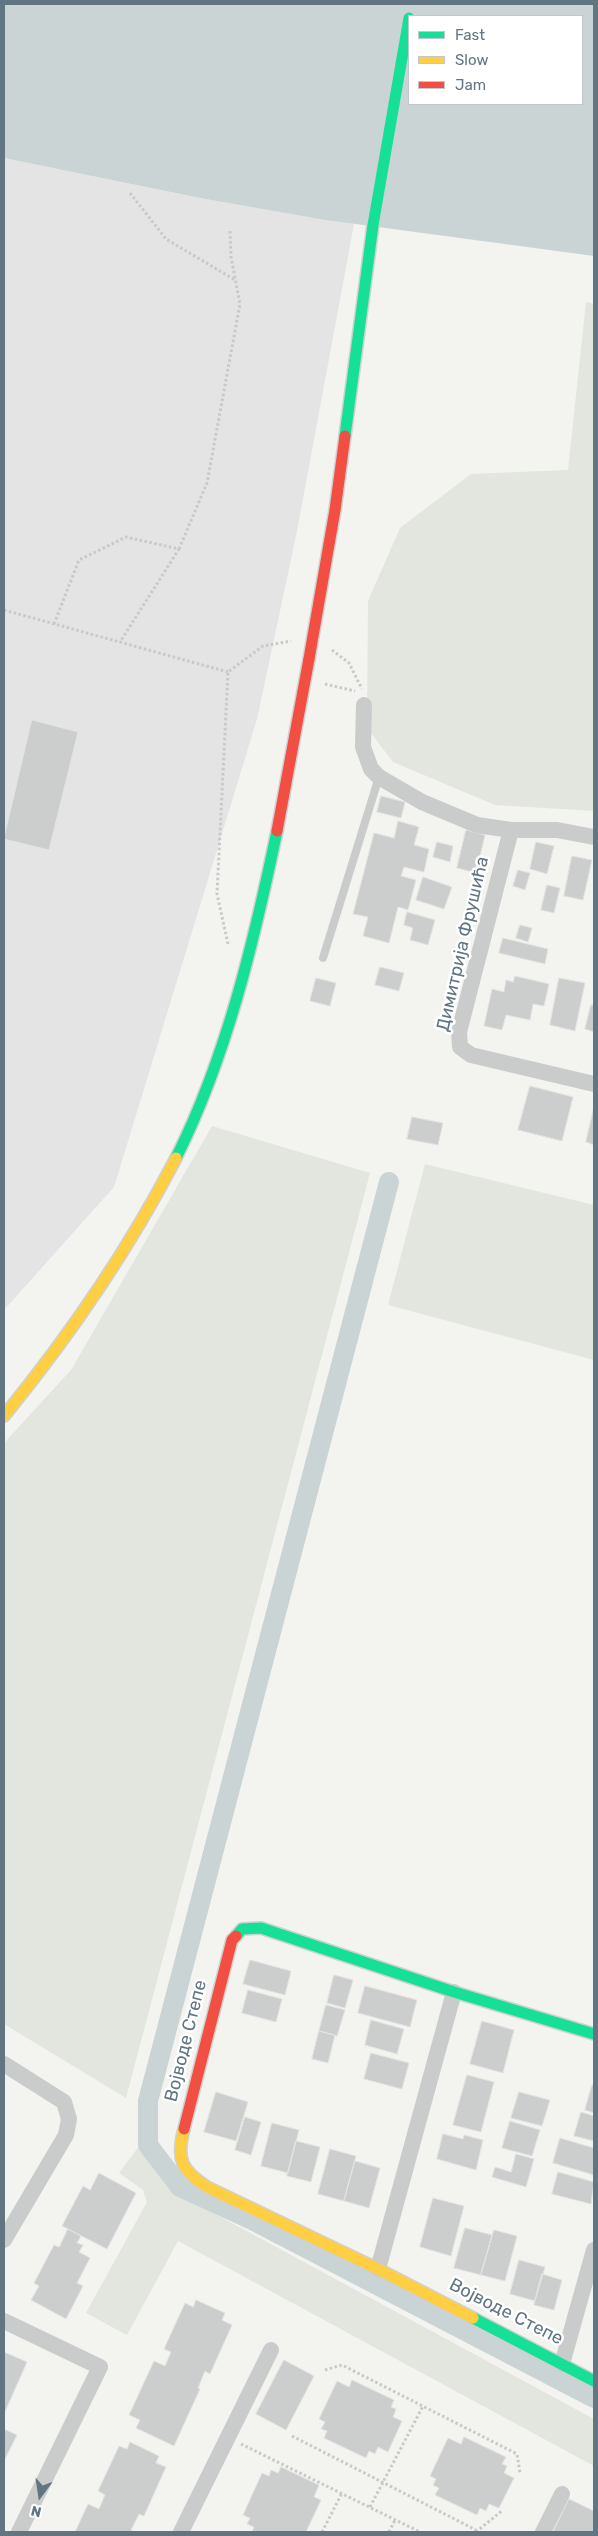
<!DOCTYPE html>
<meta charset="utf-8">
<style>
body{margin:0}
#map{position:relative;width:598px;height:2536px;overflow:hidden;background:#f3f3f0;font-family:Rubik,sans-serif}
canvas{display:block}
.frame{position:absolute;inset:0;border:5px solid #627582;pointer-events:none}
.legend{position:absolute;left:408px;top:15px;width:175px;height:90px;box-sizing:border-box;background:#fff;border:1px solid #c0c8cd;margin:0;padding:6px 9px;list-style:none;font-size:15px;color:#627582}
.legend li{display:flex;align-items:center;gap:10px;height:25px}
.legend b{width:25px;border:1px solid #c0c8cd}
.north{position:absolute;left:15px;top:2471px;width:50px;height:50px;-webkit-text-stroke:4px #fff;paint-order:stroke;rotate:194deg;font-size:14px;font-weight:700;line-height:20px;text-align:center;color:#627582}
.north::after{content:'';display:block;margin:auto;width:18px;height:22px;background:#627582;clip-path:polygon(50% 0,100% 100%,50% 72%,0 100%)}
</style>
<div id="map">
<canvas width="598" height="2536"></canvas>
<div class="frame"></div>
<ul class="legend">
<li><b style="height:6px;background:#16e098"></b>Fast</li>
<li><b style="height:6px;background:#ffcf43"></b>Slow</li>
<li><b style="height:6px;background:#f24e42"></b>Jam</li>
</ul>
<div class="north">N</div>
</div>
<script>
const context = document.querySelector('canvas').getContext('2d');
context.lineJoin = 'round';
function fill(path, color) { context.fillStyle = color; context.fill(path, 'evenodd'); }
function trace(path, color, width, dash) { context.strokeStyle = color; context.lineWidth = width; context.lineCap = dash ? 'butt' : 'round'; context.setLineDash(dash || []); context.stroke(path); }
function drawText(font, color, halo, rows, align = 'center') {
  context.font = font + ' Rubik,sans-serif'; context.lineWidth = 5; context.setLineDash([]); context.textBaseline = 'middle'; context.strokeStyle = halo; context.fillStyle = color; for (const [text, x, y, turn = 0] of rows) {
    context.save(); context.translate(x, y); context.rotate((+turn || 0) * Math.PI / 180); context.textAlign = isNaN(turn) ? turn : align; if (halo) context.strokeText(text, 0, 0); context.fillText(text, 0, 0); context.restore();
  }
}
const built = new Path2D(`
 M4,158L200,198L354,224L297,531L257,719L114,1187L4,1310Z`);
const green = new Path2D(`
 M586,302L594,304V811L495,805L393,762L367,728L368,601L400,528L471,474L568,470Z
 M212,1126L370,1173L126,2098L4,2024V1443L71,1370Z
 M425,1164L594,1205V1360L388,1305Z
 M140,2145L169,2189L594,2419V2466L178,2241L127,2335L86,2313L147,2202L143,2190L119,2173Z`);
const water = new Path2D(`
 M4,4H594V256L326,220L200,198L4,158ZM409,16H582V104H409Z`);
const canal = new Path2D(`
 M389,1182L148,2101V2145L180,2187L252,2220L594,2398`);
const building = new Path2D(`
 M32,720L78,732L49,850L4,839Z
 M381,796L405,802L401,818L377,812Z
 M398,821L419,827L414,845L429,849L424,872L404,867L401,876L416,880L408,910L398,907L389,943L363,936L368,917L353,914L374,833L394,838Z
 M466,830L485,835L476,873L457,868Z
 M437,842L453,846L450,862L433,857Z
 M536,842L554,846L547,874L530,869Z
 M572,856L592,860L583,900L564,896Z
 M518,870L530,873L525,890L513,886Z
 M423,877L452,887L444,909L416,900Z
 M547,885L560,888L554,913L541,910Z
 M407,912L435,920L428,945L410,940L413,928L404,925Z
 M520,925L532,928L528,942L516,938Z
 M503,938L548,949L545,964L499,953Z
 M380,967L404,973L399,991L375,985Z
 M515,976L549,984L544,1006L533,1004L530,1020L506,1015L502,1030L484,1026L492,989L504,992L506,980L513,982Z
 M316,978L336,983L330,1006L310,1001Z
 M559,978L585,983L575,1031L550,1025Z
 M591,1005H594V1032L585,1029Z
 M530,1086L573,1097L562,1141L518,1130Z
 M594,1107V1145L586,1142Z
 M412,1117L443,1123L438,1145L407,1139Z
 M250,1960L291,1971L285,1995L243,1984Z
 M334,1975L353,1980L345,2008L327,2003Z
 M365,1986L417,2000L410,2027L358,2013Z
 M248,1990L282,1999L276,2022L242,2013Z
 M326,2005L345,2010L337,2036L319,2031Z
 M371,2020L404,2029L397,2054L365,2045Z
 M482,2021L514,2030L503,2073L470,2064Z
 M319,2031L335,2035L328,2063L312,2059Z
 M371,2053L409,2063L402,2089L364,2079Z
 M467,2075L494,2082L481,2132L453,2125Z
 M592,2085H594V2113L585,2110Z
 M216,2092L248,2102L236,2141L204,2132Z
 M519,2092L550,2100L542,2126L511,2118Z
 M581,2112L594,2116V2141L574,2136Z
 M245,2117L261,2122L251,2155L235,2150Z
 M510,2121L540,2130L532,2156L502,2148Z
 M272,2123L299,2130L288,2173L261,2166Z
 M443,2134L463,2139L464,2135L483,2140L476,2170L437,2159Z
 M560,2138L594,2148V2175L553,2163Z
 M296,2141L320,2147L311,2182L287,2176Z
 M330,2149L356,2156L344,2201L318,2194Z
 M516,2154L534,2159L526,2187L492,2177L495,2167L511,2172Z
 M355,2161L380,2168L369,2208L344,2201Z
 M558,2172L594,2182L591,2204L552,2194Z
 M99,2173L136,2193L107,2249L62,2226L83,2186L90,2190Z
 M433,2198L464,2206L451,2256L420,2247Z
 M465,2228L492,2235L481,2275L454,2268Z
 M68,2229L81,2236L77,2243L83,2245L79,2252L90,2258L77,2283L83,2286L66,2319L31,2300L39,2286L34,2283L54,2245L59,2247Z
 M494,2230L517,2236L505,2281L481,2275Z
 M519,2260L545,2267L535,2301L510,2294Z
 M542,2274L562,2280L554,2310L534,2305Z
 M196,2300L225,2313L222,2320L232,2325L210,2374L205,2371L198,2388L200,2389L174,2446L136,2428L140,2420L129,2415L154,2361L165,2366L171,2352L164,2349L185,2303L193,2307Z
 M4,2352L27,2362L4,2414Z
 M284,2360L314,2376L286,2430L256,2414Z
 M352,2380L394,2400L391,2407L396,2409L393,2417L402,2421L388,2452L378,2447L375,2454L369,2451L366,2458L324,2438L327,2431L321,2429L325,2422L319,2419L337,2381L349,2387Z
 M4,2429L17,2435L4,2461Z
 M464,2437L506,2457L502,2464L507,2466L504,2473L514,2478L499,2508L489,2504L486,2511L480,2508L477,2515L435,2495L439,2488L433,2485L436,2479L430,2476L448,2438L461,2444Z
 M130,2442L159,2456L156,2463L166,2467L144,2516L139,2514L131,2530L134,2532H75L88,2504L99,2509L105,2495L98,2491L119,2446L127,2449Z
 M281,2467L319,2485L314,2497L321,2500L306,2532H252L254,2527L247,2524L250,2518L243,2515L262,2473L269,2476L271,2470L278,2473Z
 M569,2499L594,2511V2532H553Z`);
const path = new Path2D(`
 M130,193L166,239L235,280
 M179,549L207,483L240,304L231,257L230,231
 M4,610L228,672
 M54,624L79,560L126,537L179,549L120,642
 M332,650L349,663L362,689
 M325,684L355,691
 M228,944L217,894L228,672L263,646L291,641
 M325,2370L342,2365L517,2454L520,2473
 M292,2436L476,2530
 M241,2444L420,2532
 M370,2507L423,2406
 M322,2532L342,2493
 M389,2532L395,2520
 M476,2532L503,2510`);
const lane = new Path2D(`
 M323,958L379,777`);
const street = new Path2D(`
 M364,705L363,747L371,769L379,777L422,802L477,825L511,830H557L594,837
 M511,830L459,1032L460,1047L471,1055L594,1084
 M4,2064L64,2102L69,2119L66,2135L4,2240
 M378,2269L454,1992
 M4,2321L100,2367L19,2532
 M562,2364L594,2250
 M181,2532L271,2350
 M543,2532L562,2494`);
const fast = new Path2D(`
 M176,1158C227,1056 254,941 277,831
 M236,1936L242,1929L261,1928L454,1992L594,2034
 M473,2318L594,2381`);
const slow = new Path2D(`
 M4,1416C70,1335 128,1251 176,1158
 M184,2129C176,2159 181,2170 207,2187L378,2269L473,2318`);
const jam = new Path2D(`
 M277,831L309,659
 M184,2129L232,1940L236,1936`);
const fastBridge = new Path2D(`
 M345,436L373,225L409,18`);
const jamBridge = new Path2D(`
 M309,659L335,510L345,436`);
const streetNames = [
 ["Димитрија Фрушића",463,944,-77],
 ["Војводе Степе",186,2041,-76],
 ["Војводе Степе",506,2312,27]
];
fill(built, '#e3e4e3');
fill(green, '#e2e6de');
fill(water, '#cad4d5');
trace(canal, '#cad4d5', 20);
fill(building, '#cccece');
trace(building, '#e2e2e1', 1);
trace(fast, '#cfd1d0', 14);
trace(slow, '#cfd1d0', 14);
trace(jam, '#cfd1d0', 14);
trace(path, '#c8c9c9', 3, [2.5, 2.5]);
trace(lane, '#cacccc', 8);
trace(street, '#cacccc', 16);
trace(fast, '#16e098', 11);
trace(slow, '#ffcf43', 11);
trace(jam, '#f24e42', 11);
trace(fastBridge, '#d1d1d1', 14, []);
trace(jamBridge, '#d1d1d1', 14, []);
trace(fastBridge, '#16e098', 11);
trace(jamBridge, '#f24e42', 11);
drawText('18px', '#627582', '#fff', streetNames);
</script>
